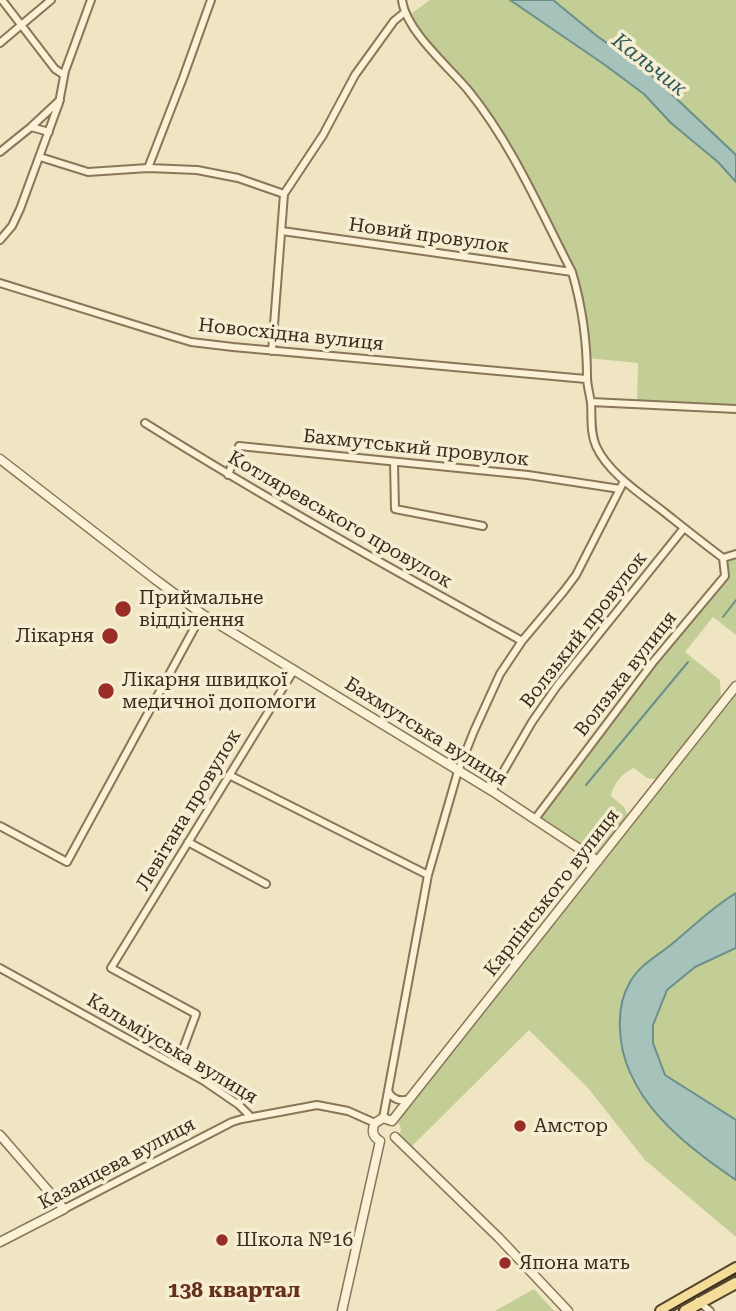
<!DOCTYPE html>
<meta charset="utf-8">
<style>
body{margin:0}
canvas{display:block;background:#efe5c2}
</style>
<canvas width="736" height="1311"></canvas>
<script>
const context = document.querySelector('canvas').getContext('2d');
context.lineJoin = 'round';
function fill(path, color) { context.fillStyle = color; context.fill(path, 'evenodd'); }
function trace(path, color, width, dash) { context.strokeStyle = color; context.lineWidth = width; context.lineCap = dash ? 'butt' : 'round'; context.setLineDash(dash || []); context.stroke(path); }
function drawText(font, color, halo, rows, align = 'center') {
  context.font = font + ' "Roboto Serif",serif'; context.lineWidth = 7; context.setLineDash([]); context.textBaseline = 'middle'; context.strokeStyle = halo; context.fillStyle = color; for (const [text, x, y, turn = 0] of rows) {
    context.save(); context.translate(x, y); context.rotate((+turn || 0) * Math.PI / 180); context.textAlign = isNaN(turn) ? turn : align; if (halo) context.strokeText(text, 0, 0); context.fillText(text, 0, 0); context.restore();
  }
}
const green = new Path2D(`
 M430,0H510L605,65L644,95L671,123L718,162L736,182V409L637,404L638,363L587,358L572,272L488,116L434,55L408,16Z
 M553,0H736V155L647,71L597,36Z
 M736,554V635L713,617L685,652L720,680L721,701L659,780L647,778L634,768C623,772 613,784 611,796L624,807L629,818L598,856L538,815L654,661L725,577L723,558Z
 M736,691V893C712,907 695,926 674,943C662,953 638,970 630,983C619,999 618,1027 622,1045C625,1055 627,1066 630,1076C645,1112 704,1158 736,1180V1237L645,1160L588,1088L529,1030L410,1148L400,1137L401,1128L397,1120Z
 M736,948V1120L665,1075L653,1043V1026L667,990L695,967Z
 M534,1289L554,1311H495Z`);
const water = new Path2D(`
 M510,0H553L597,36L647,71L736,155V182L718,162L671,123L644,94L605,65Z
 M736,893V948L695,967L667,990L653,1025V1043L665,1075L736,1120V1180C684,1145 622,1097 620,1029C619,1014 622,996 630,982C640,964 658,956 673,943C694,926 712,907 736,893Z`);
const stream = new Path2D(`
 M723,617L736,600
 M586,785L688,662`);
const minor = new Path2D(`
 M2,0L55,69L64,75
 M402,0C406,31 449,67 468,90C512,144 540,210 572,272C582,306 587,342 587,377C587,386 590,395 591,403C592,418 590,432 596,446C608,473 641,494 664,512C683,527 703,543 723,558
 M0,43L51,0
 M49,132L31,127L60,100
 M0,152L31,127
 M40,157L88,172L148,168L197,170L238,178L284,194
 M148,168L183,78L211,0
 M282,231L572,272
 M0,240L12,226L20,209L59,103L65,71L91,0
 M0,283L171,336L191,342L233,347L586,379
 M272,351L284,194L323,135L355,75L394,21L405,12
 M591,402L736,409
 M145,423C268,500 395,571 522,641
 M394,462L395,509L483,526
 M228,475L239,446L528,475L620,489
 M723,558L736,554
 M229,775L428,875
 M492,791L532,722L557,686L684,528
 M535,819L654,661L725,576L723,558
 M0,826L67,862L202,614
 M188,842L266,884
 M0,968L204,1081L239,1105L251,1117
 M177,1065L196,1014L111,968L294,670
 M388,1091C392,1099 400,1102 409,1099
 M383,1118L428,875L458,771L474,731L500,674L522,641L564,591L576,575L624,481
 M64,1209L232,1122L242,1119L317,1105L348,1111L375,1123
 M698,1301L710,1311`);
const tertiary = new Path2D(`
 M0,459L156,580L202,614L492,791L598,861
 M392,1121L736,686
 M0,1135L64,1209L0,1242
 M395,1137L499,1238L568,1311
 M380,1141C373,1137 371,1131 375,1123L383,1118L392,1121
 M342,1311L380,1141`);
const primary = new Path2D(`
 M661,1311L736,1268
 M685,1311L736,1283`);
const tram = new Path2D(`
 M669,1311L736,1273`);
const markers = [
 [123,609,9,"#9a2e27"],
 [110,636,9,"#9a2e27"],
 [106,691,9,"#9a2e27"],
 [520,1126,7,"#9a2e27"],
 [222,1240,7,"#9a2e27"],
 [505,1263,7,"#9a2e27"]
];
const streetNames = [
 ["Новий провулок",429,236,8],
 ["Новосхідна вулиця",291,335,6],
 ["Бахмутський провулок",416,448,6],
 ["Котляревського провулок",340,520,30],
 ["Волзький провулок",584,630,-52],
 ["Волзька вулиця",626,674,-52],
 ["Бахмутська вулиця",426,732,32],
 ["Левітана провулок",189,810,-59],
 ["Карпінського вулиця",552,893,-52],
 ["Кальміуська вулиця",172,1049,31],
 ["Казанцева вулиця",117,1164,-28]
];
const poiNames = [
 ["Приймальне",139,598],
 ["відділення",139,620],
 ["Лікарня",94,636,"right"],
 ["Лікарня швидкої",122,680],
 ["медичної допомоги",122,702],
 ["Амстор",534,1126],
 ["Школа №16",236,1240],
 ["Япона мать",519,1263]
];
const waterNames = [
 ["Кальчик",649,65,38]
];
const neighbourhoodNames = [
 ["138 квартал",234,1291]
];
fill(green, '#c3cd96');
fill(water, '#a5c2bb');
trace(water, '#6b9089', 2);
trace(stream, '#6b9089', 2);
trace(minor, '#897659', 10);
trace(tertiary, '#897659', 11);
trace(primary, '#57432d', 14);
trace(minor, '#faf1d6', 6);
trace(tertiary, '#faf1d6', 8);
trace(primary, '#f3dd99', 10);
trace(tram, '#392c1d', 2);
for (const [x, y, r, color] of markers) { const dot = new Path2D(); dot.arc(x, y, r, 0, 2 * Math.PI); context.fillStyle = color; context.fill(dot); trace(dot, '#f6eed2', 2.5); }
drawText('19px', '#392c1d', '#f6eed2', streetNames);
drawText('19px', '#392c1d', '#f6eed2', poiNames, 'left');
drawText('italic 21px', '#2c5959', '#f6eed2', waterNames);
drawText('bold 21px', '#67301c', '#f6eed2', neighbourhoodNames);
</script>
